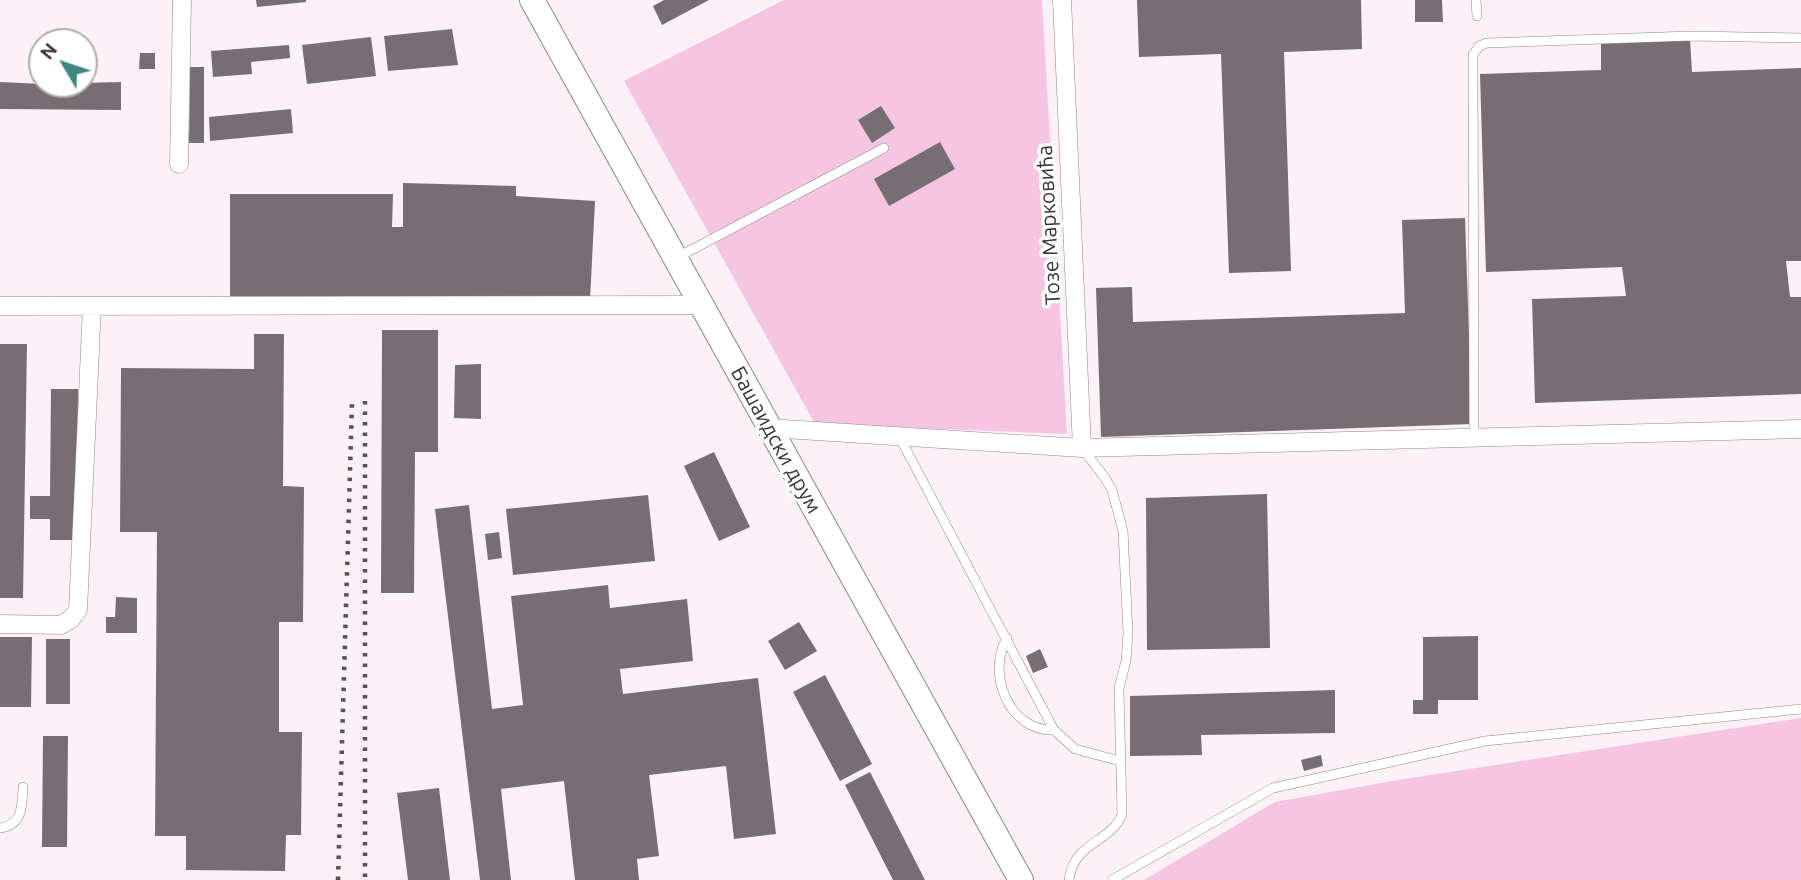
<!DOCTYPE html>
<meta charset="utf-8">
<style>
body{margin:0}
#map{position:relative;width:1801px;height:880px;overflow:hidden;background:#fbf1f7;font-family:Ubuntu,sans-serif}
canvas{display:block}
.north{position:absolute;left:28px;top:28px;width:70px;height:70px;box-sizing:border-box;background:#fff;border:2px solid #afaeaf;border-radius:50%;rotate:309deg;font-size:19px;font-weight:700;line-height:28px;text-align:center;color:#383537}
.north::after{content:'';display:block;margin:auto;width:24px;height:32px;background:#3f8784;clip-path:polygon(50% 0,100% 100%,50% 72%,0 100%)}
</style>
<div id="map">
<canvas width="1801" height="880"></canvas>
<div class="north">N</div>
</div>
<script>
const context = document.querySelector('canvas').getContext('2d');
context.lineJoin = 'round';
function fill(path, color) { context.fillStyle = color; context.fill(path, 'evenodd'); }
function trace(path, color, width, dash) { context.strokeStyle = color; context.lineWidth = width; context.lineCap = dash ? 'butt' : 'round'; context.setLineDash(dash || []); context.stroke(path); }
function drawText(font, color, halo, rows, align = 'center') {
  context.font = font + ' Ubuntu,sans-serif'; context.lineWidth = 7; context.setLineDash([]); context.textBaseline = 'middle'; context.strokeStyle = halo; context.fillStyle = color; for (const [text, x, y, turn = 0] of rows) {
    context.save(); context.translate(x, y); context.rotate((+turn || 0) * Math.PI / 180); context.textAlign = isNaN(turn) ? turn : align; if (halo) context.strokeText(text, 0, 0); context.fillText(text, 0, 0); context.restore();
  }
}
const green = new Path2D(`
 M784,0H1042L1067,434L815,424L624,81Z
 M1801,718V880H1144L1275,802L1398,780Z`);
const building = new Path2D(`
 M256,0H306V2L257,7Z
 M664,0H709L662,25L653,6Z
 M1137,0H1361L1362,49L1284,52L1291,271L1229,273L1221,54L1139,57Z
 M1415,0H1442L1443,22H1415Z
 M452,29L458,65L388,71L384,36Z
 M371,37L376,76L307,84L302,45Z
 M1690,39L1692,72L1801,68V261H1786L1790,297H1801V394L1535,403L1532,299L1626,296L1622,267L1486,272L1480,74L1601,70V42Z
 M289,45L290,58L251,62L252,74L213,77L211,51Z
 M140,53H155V69H139Z
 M190,67H204V143H189Z
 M0,82L42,84L121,82V110L0,109Z
 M881,106L895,128L872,143L858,120Z
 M291,109L293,133L210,141L209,117Z
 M940,142L955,169L889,206L874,179Z
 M403,183L516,186V196L595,201L590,300L230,297V194H393L392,227H403Z
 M1465,218L1472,424L1101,437L1096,288L1132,287L1133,322L1405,313L1402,220Z
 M382,330H438V452H415L414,593H381Z
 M254,334H284L283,486L304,487L303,622H279V732H302L301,835H286L285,871L186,870V836H155L157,532H120L121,368L254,369Z
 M0,344H27L23,598H0Z
 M481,364V419L454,418L455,365Z
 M51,389H78L77,540H50V519H30V496H50Z
 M714,452L750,527L719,541L684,466Z
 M1267,494L1270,648L1147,650L1146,498Z
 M648,495L655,561L513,575L506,509Z
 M469,505L492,709L523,705L511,596L608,585L610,608L687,599L693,661L620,669L623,694L758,678L776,834L734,839L726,766L649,775L659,856L637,859L639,880H575L564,781L501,789L511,880H480L435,509Z
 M499,532L502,558L488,560L485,534Z
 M116,597L137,598V633H106V617H115Z
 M799,622L817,651L785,670L768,641Z
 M1478,636V700H1438V714H1413V700H1423V637Z
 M0,637H32L31,707H0Z
 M46,639H70V704H46Z
 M1040,649L1048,667L1033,673L1026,656Z
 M825,675L872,764L840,781L793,692Z
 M1335,690V733L1201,735L1202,755L1130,756V696Z
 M43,736H68L67,847H42Z
 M1321,755L1323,766L1304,771L1301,760Z
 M870,772L925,880H893L845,785Z
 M439,788L450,880H408L397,793Z`);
const lane = new Path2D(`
 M1476,0L1477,16
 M678,257L884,148
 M899,436L1054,730L1075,749L1120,761
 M1474,438L1473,55L1479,46L1487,43L1691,36L1801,38
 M1007,638C986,673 1009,732 1054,730
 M0,828C23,825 22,806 23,787
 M1069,880C1074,841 1109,844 1122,815L1119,688L1126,661L1128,633L1123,531L1112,490L1105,478L1082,448
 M1112,880L1273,788L1485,741L1801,709`);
const street = new Path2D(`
 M1062,0L1082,448
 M179,164L182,0
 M0,306L702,305
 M769,428L1082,448L1801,429
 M0,624L61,625L71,619L78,610L92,306`);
const secondary = new Path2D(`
 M532,0L1021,880`);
const rail = new Path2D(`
 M365,401V880
 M338,880L352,403`);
const streetNames = [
 ["Тозе Марковића",1049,225,-93],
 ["Башаидски друм",776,440,61]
];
fill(green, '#f6c5e2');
fill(building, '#766e73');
trace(lane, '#8f868b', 10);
trace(street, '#8f868b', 19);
trace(secondary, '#8f868b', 26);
trace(lane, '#fff', 9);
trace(street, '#fff', 18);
trace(secondary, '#fff', 24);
trace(rail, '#555154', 4.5, [3.5, 7]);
drawText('21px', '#383537', '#fff', streetNames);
</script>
